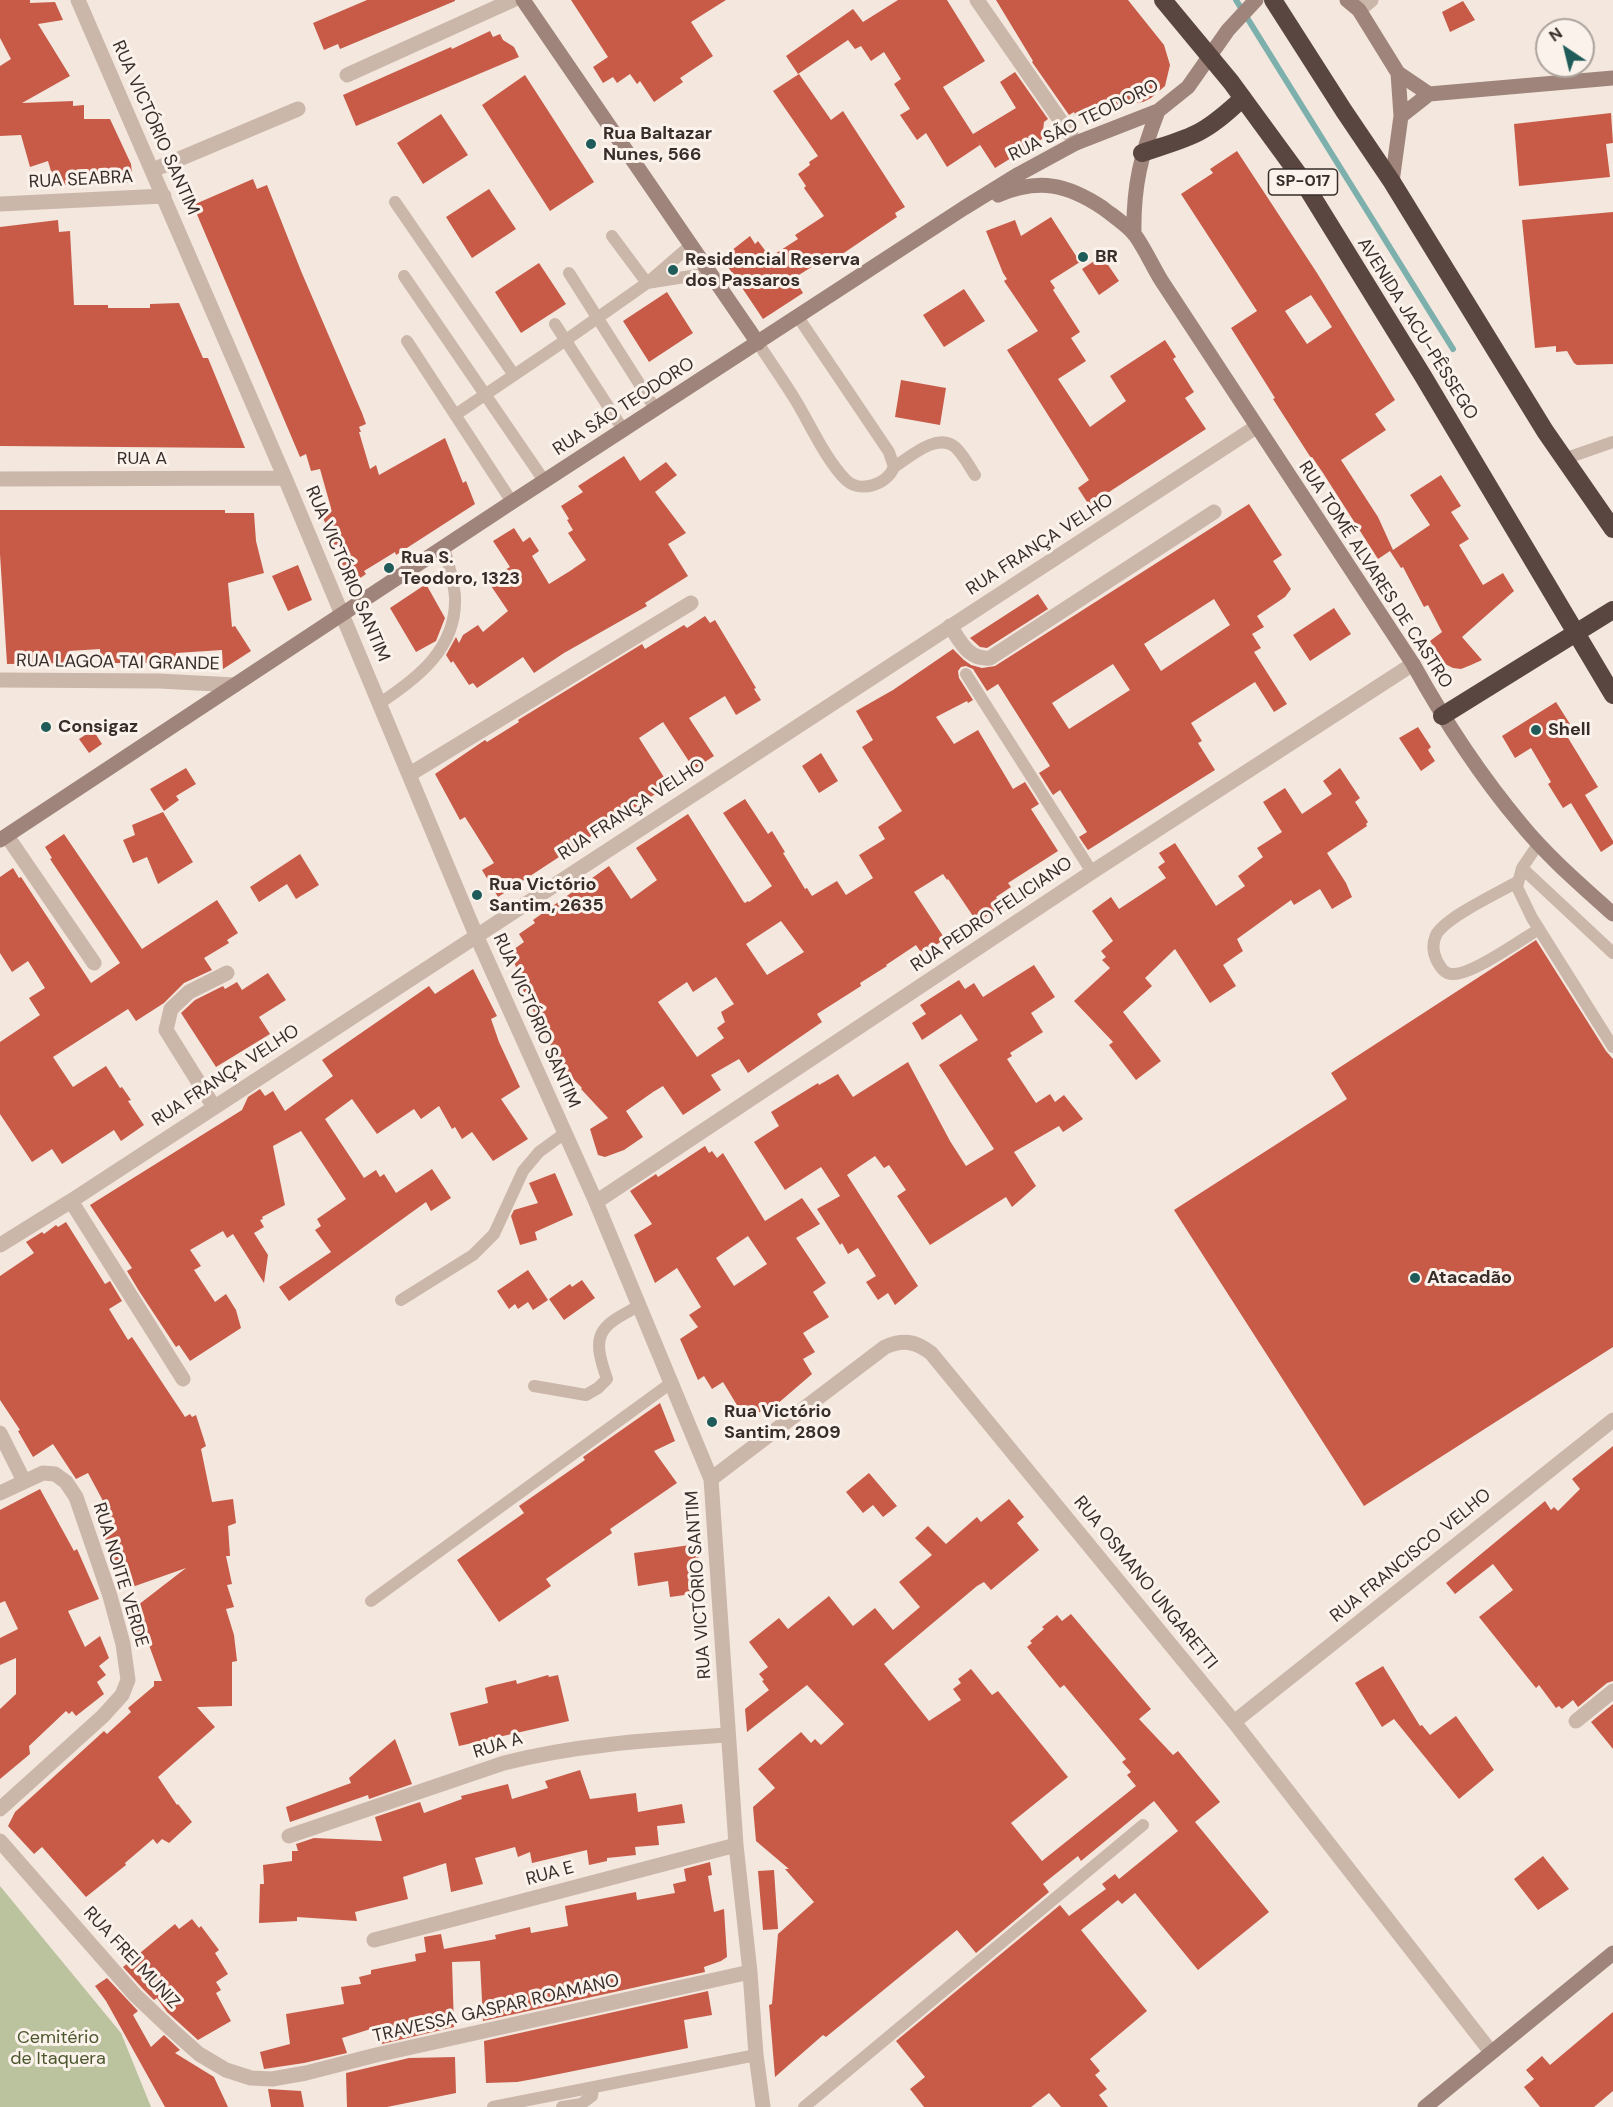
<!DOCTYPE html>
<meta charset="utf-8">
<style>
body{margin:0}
#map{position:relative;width:1613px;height:2107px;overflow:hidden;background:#f3e7de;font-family:"DM Sans",sans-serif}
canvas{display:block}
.north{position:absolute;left:1535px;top:18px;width:60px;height:60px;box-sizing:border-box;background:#faf2eb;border:2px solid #ada39d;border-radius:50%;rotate:325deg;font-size:16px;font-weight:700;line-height:24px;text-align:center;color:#392d29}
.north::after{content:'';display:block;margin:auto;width:21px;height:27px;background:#1e5b59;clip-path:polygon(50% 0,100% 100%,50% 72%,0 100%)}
</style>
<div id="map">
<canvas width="1613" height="2107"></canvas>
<div class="north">N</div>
</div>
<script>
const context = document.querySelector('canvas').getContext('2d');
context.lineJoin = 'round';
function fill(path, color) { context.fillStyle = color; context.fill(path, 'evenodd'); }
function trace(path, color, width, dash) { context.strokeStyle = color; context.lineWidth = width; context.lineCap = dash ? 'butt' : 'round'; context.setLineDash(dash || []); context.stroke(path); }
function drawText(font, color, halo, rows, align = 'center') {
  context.font = font + ' "DM Sans",sans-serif'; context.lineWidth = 6; context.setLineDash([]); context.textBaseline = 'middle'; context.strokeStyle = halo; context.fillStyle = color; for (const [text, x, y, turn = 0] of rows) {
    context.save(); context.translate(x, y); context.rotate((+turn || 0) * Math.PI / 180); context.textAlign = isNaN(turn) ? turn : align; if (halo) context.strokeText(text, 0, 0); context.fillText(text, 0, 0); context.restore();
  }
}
const green = new Path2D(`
 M0,1886L121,2033L151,2107H0Z`);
const stream = new Path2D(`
 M1236,0L1453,349`);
const building = new Path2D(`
 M0,0H30V3L55,2L63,20L38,24L70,76L22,103L73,101V106L84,105V119H110L131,164L133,182L55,185L48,161L30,167L21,135L0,136V66L11,59L0,38Z
 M367,0H455V1L340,49L338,44L324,50L313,23Z
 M571,0H726L691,22L713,56L680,78L683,82L654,102L640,81L637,84L630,74L617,83L613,77L603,83L593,67L608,57Z
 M898,0H947L985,61L943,87L980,145L947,167L926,133L917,140L900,115L910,109L894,84L901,79L884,52L871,61L861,46L855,49L848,40L798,74L786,56L853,9L863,22Z
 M996,0H1128L1164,45L1170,65L1165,86L1151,98L1143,102L1096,107L1077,118L1074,112L1069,115L1032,62L1033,61Z
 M1463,1L1475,20L1450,32L1442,12Z
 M490,31L493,37L500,34L503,40L514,47L519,57L356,126L343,95L451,47L452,49Z
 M1015,72L1048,119L1044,122L1042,139L995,168L973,134L1016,108L1000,82Z
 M799,74L831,120L843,111L905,207L895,213L897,217L829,263L826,258L794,278L803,293L763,319L722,258L750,236L755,244L758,241L770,257L798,239L795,235L824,216L804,188L806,186L798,174L810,165L809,162L818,156L773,91Z
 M525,75L594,182L550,211L482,105Z
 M1611,113L1613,143L1606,144L1610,177L1519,186L1514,124Z
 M441,114L468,155L423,184L397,143Z
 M1237,151L1317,273L1395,400L1375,414L1386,430L1341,460L1378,517L1393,550L1430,525L1410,495L1441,475L1461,506L1451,512L1469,539L1459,545L1483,585L1503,573L1514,591L1462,637L1482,660L1471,665L1461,669L1453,668L1445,664L1430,641L1442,632L1428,605L1424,607L1403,567L1401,568L1390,551L1378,559L1323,473L1312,457L1311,458L1273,399L1275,398L1231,328L1257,311L1181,194L1213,173L1210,169ZM1311,295L1332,327L1307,344L1285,311Z
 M253,179L257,189L267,185L301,271L362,413L366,424L359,427L361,432H359L370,469L376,465L379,475L445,438L463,483L466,481L475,504L396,555L395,552L364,571L366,574L356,581L349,580L321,513L331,508L320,469L311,471L306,454L300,457L193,205Z
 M489,189L516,229L472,258L446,217Z
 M1613,212V364L1577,365L1574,363L1567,351L1556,352V346L1535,348L1522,220Z
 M1051,217L1080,262L1050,281L1055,288L1053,290L1080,332L1071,338L1086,361L1058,379L1090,427L1126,401L1110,376L1165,340L1176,357L1173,359L1194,392L1185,398L1206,429L1089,505L1078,488L1089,480L1007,350L1038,331L1004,281L1007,279L1003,273L986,231L1015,220L1021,236Z
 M58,220L59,232L70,231L74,305H108V308H150V304L179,303L203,358H208L245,448L0,446V227Z
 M1102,256L1119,281L1099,295L1082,269Z
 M539,263L566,304L521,333L495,292Z
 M964,289L985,321L944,347L923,315Z
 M667,292L693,333L649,362L623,321Z
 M901,380L946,388L940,425L895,417Z
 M624,456L640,481L666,462L677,475L655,492L686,533L668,544L688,576L645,603L647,606L564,653L534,673L523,657L477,688L473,683L469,685L453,661L451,663L446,655L456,637L459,643L463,635L478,625L483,632L508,611L487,580L510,567L493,541L514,528L523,542L530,537L539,551L532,556L549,584L570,571L586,560L568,533L573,530L567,520L569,519L561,506L583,492L578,486Z
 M1249,504L1282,555L1273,561L1291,589L1285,597L1257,616L1264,627L1252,634L1261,648L1254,652L1287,704L1274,712L1255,682L1191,723L1202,741L1198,743L1215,770L1088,850L1079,837L1087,832L1060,790L1053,795L1039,773L1050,766L998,684L987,691L973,669L966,666L961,667L958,671L959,678L973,700L968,703L967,701L936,717L954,744L978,730L1013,789L1025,782L1039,804L1031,809L1058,851L1008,883L1011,887L996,897L1002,906L977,922L948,879L947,880L943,874L914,892L945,939L922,954L916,945L886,965L887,966L860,983L861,986L817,1014L822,1022L748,1073L739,1059L711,1075L721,1090L683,1115L663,1086L653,1092L626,1111L643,1137L624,1150L605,1157L598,1155L590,1129L608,1118L581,1089L582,1088L561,1066L522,988L524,987L510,952L524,942L519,934L535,923L533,920L609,866L631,899L657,880L636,848L688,814L743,901L745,903L748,901L749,902L772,886L723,813L745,799L768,834L772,831L785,852L783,853L805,889L807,888L812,896L837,881L846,895L873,878L859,855L885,839L878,827L902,811L862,747L873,740L856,711L893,690L953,649L964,660L971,665L982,668L995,666ZM1214,599L1230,625L1161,671L1144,644ZM1113,664L1130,690L1069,729L1052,703ZM781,921L804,952L767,975L746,944ZM716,977L734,1004L721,1012L725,1022L717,1028L724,1038L697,1057L658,1002L687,982L693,992Z
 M0,510H225V513H254L256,541L264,573L228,583L232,627L235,626L251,651L223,669L222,650L176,653L177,663H101L100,649L69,651L70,663L7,664L0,554Z
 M298,565L312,600L288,611L272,576Z
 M426,584L445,618L436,641L416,652L390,608Z
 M1038,594L1048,609L987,648L980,647L970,638Z
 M1334,608L1351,634L1310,661L1293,635Z
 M705,616L710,623L715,620L756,688L754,689L761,700L736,715L725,696L689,718L714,756L694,769L663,722L639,738L669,785L498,897L482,870L494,863L465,817L460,820L435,774L485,740L487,742L519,722L518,720L642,644L645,649L684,625L687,628Z
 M1556,702L1570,724L1562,728L1598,787L1585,795L1613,841V844L1601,852L1571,803L1563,808L1548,784L1551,782L1531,748L1515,758L1502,736Z
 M1418,727L1431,747L1428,750L1435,761L1421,771L1399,738Z
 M93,730L102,744L89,753L79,739Z
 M821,753L838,781L819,793L802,766Z
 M186,768L196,784L176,796L179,800L164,811L150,789Z
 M1340,768L1360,798L1355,802L1368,822L1366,824L1367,826L1327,853L1346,883L1352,897L1332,909L1320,889L1294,905L1291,900L1237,939L1243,951L1223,965L1236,986L1210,1003L1175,949L1145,978L1152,986L1123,1012L1161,1061L1136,1080L1109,1045L1113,1042L1074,1001L1110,968L1102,960L1106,957L1101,951L1113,941L1092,911L1111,897L1119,909L1166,878L1158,867L1165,862L1159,853L1175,843L1216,906L1245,886L1238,876L1263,857L1257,848L1282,832L1263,802L1285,788L1302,814L1332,794L1323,781Z
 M163,812L193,862L158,884L147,857L133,863L123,840L135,835L132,825Z
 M64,834L142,949L217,900L238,933L227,940L229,943L204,958L212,970L184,983L164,1003L136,1021L128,1009L53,1057L73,1087L106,1066L120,1088L122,1087L131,1100L128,1101L144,1125L121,1141L114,1130L62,1164L52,1149L32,1162L0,1114V1042L40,1015L29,998L45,988L28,961L12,972L0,953V877L13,868L19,878L21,877L91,983L120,963L50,859L52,858L45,847Z
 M300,854L319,885L296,899L287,884L259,902L250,887Z
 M1536,940L1606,1051L1613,1059V1347L1364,1506L1174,1210L1347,1099L1331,1073Z
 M1034,965L1055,997L1031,1013L1043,1032L1010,1053L1012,1056L1007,1059L1036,1103L1050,1094L1055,1102L1064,1095L1083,1119L1063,1132L1059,1126L1014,1152L1036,1186L1012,1207L1006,1197L930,1245L897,1196L906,1190L889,1165L884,1168L875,1156L847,1175L918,1286L895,1305L888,1293L878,1300L866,1282L876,1276L858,1248L848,1254L842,1243L840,1245L817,1209L840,1196L821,1167L785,1190L754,1142L779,1126L771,1112L818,1083L819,1085L838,1074L853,1097L908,1062L950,1141L966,1166L994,1149L939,1065L978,1040L961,1014L922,1040L912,1023L926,1014L920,1005L959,980L965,989L974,983L983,997Z
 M473,969L497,1016L491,1019L499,1042L520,1087L501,1099L528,1139L493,1161L472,1132L462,1139L455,1127L452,1129L439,1106L421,1119L414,1109L377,1134L352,1099L325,1119L364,1178L376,1170L380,1177L384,1174L396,1193L432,1169L451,1198L431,1211L426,1202L289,1301L279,1287L331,1252L315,1230L321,1226L317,1219L346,1199L301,1131L273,1146L285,1205L262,1217L263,1219L260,1220L264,1227L254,1233L268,1255L264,1283L233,1234L227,1238L223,1231L190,1250L201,1266L194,1270L215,1302L226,1294L236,1310L241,1328L190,1361L179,1345L176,1347L139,1291L127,1271L132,1268L90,1205L242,1110L248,1097L260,1089L265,1096L273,1091L285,1111L333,1076L322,1060L429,986L435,994Z
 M268,973L286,1000L259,1017L270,1034L216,1067L181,1013L195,1000L223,986L225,989L237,982L242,990Z
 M705,1146L709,1153L712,1151L717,1158L723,1153L765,1221L802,1198L820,1224L796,1238L826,1283L813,1292L829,1317L803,1333L815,1352L803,1359L812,1374L776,1405L775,1403L746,1420L723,1382L712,1389L704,1376L698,1380L680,1339L698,1327L689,1315L701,1307L677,1268L655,1283L634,1235L652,1224L630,1191L656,1174L658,1177ZM748,1236L767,1264L734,1286L716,1258Z
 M555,1173L573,1215L535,1232L537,1240L520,1245L511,1216L514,1210L538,1203L529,1183Z
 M66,1222L105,1284L110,1281L122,1301L109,1309L128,1340L132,1337L185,1417L190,1414L192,1417L196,1415L206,1446L201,1449L212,1502L233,1499L236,1523L228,1526L230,1556H226L232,1584L227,1585L234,1607L226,1609L234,1635L237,1661L232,1662V1706L197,1707L215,1727L158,1777L177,1805L178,1804L192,1822L169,1843L162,1839L157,1844L153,1839L125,1863L126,1865L86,1897L42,1847L34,1854L8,1826L15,1812L104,1731L107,1734L131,1712L128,1708L154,1686V1681H162L145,1634L137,1638L129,1612L186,1568L121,1591L104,1535L110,1534L102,1499L88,1473L76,1479L53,1444L33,1457L18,1431L20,1430L0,1400V1276L34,1253L26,1242L42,1232L44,1234L56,1225L58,1227Z
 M528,1270L548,1300L533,1310L528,1302L518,1309L515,1304L509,1309L497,1291Z
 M582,1280L595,1298L564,1320L549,1299L570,1284L572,1287Z
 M660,1403L675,1441L654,1451L677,1483L610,1529L612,1533L546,1579L551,1586L499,1622L457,1560L524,1513L519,1506L585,1460L583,1457Z
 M1613,1446V1681L1607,1683L1578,1707L1573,1700L1562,1709L1559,1706L1556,1708L1539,1685L1536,1688L1479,1617L1513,1590L1493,1564L1455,1594L1446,1583L1545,1501L1551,1510L1554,1507L1558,1511L1580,1489L1572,1479Z
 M869,1473L897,1506L883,1517L873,1505L863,1513L846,1492Z
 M40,1489L74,1551L77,1549L99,1599L68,1611L85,1647L100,1636L109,1658L99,1666L106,1675L97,1682L104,1694L76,1716L72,1711L69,1714L66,1711L29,1746L30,1754L0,1779V1709L16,1694V1658L0,1665V1638L18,1629L5,1601L0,1603V1510Z
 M1009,1499L1024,1517L1017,1523L1039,1550L991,1590L984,1582L977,1586L884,1664L929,1721L961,1700L953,1689L961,1683L958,1679L971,1669L992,1695L998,1691L1068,1777L1011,1823L1042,1861L1136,1786L1127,1775L1131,1772L1122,1762L1126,1759L1064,1685L1060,1688L1027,1647L1032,1643L1030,1641L1044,1629L1042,1627L1057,1615L1062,1621L1071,1614L1151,1709L1139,1719L1173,1755L1178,1751L1220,1802L1195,1822L1269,1912L1198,1970L1135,1893L1122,1904L1118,1900L1081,1930L1147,2011L1090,2059L1100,2071L1095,2075L1107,2089L1099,2095L1108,2107H1061L1049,2093L1031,2107H924L910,2089L925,2077L896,2041L1060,1905L1069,1916L1106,1889L1102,1884L1115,1874L1119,1879L1178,1831L1154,1801L1081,1861L1078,1856L1043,1884L1049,1892L976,1953L957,1930L826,2037L823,2035L775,2077L769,2005L772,2004L778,1934L814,1902L785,1869H789L756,1841L753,1807L775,1788L758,1769L801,1732L811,1743L815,1739L821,1745L844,1724L807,1685L747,1732L745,1709L769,1690L762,1681L764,1680L759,1674L768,1667L749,1642L779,1618L788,1629L829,1596L853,1626L875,1608L893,1630L920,1607L899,1582L932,1555L915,1538L928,1526L946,1544L977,1517L981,1522Z
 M697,1544L699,1563L688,1564L692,1594L670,1597L668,1581L638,1586L634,1553Z
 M1383,1666L1420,1726L1422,1725L1430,1735L1456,1716L1494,1770L1459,1799L1394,1719L1382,1727L1355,1683Z
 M548,1675L549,1677L558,1675L569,1721L459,1746L450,1713L488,1703L485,1688L491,1686L516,1680L517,1684Z
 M1613,1704V1749L1591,1722Z
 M395,1739L412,1784L369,1799L368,1795L290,1822L286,1807L351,1783L349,1778Z
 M580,1770L590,1799L636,1793L638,1812L682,1804L685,1823L657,1826L659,1845L635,1847L636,1855L607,1858V1861L589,1865L587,1850L532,1863L530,1852L518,1857L515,1847L475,1858L483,1884L451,1892L446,1863L403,1877L408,1899L355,1912L357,1921L297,1917V1921L259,1923L260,1884H264L263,1865L292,1861V1851H298L296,1844L314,1838L382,1841L375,1817L420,1802L424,1813L462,1799L461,1796L508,1784L512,1799L548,1788L545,1781Z
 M1543,1856L1569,1889L1538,1910L1514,1879Z
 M710,1862L712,1875L708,1876L714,1912L724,1909L727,1957L721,1961L704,1967L705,1972L483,2021L480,1961L452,1962L454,2027L382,2044L377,2027L342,2038L347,2053L304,2063L264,2069L260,2052L290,2044L286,2014L344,2004L341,1987L361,1984L359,1977L371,1974V1970L416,1961L415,1954L426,1952L424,1937L441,1934L444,1949L496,1939L495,1935L530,1927L531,1933L568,1926L565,1906L636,1892L637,1900L675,1893L673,1884L686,1881L684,1869Z
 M774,1870L778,1929L763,1930L758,1871Z
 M192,1919L199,1928L201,1926L219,1950L215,1953L228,1974L216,1982L221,1990L216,1993L231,2021L198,2040L167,2012L157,1998L154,2000L142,1988L123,1967L175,1924L179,1929Z
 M107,1978L138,2011L133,2015L151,2047L164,2035L180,2050L175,2053L214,2077L228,2107H165L106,2001L95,1986Z
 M708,1991L712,2015L684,2020L688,2048L539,2078L517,2082L486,2083L484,2041Z
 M1613,2012V2091L1594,2107H1540L1524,2087L1534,2079L1526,2070L1542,2056L1550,2065Z
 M455,2057L456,2093L387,2107H347L346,2073L409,2058Z
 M268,2089L301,2091L304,2107H271Z`);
const lane = new Path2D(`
 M395,202L514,375
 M612,236L647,283L691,245
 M569,273L656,410
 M404,276L545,482
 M798,317L889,452L894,467
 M555,324L624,431
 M407,341L512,502
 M758,343C771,363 784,381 796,401C810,424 826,460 845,479C859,494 887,485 894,467C910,457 937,432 955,447C963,454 969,466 975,475
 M455,415L566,340L647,283L710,273
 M1564,459L1613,442
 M966,674L1092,872
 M380,703C418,678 457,648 455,597C454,581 448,563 444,547
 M1539,843L1522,868L1517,887L1532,918L1613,1047
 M1522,868L1613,953
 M1517,882C1498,893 1446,917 1436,935C1432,944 1433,953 1437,961C1441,968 1445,975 1454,974C1473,974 1521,940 1539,929
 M401,1300L473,1255L494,1234L523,1171L539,1152L565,1133
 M534,1386L586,1395L598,1388L607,1379C591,1334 598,1327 639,1306
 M371,1601L671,1383
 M493,2107L756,2055
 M562,2107L581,2104L592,2096L593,2087
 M804,2107L1143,1825`);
const street = new Path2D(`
 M78,0L285,478L476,935L596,1202L711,1479L736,1845L750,1972L756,2055L763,2107
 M977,0L1076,143
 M1359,10L1371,0
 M347,75L513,0
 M153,170L298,109
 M0,204L164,196
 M0,479L285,478
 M950,626C961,642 968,660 990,658L1214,512
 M0,680L159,681L235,685
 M410,774L691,603
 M7,836L94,963
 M214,1107L166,1030L171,1009L189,992L227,973
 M71,1201L183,1379
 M596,1202L1092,872L1413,664
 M0,1245L71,1201L1256,427
 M0,1433L24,1481
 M711,1479L885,1347C903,1339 915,1341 931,1353L1234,1722L1491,2052
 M0,1493L43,1473L55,1474L66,1482L76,1497L110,1596L123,1644L128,1680L122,1695L103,1716L0,1809
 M1576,1721L1613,1691
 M1234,1722L1613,1420
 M289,1836L504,1763C578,1744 652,1740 728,1735
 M0,1841L135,1995L172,2030L199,2054L226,2070L251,2078L272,2079L306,2073L376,2055L750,1972
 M374,1940L736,1845`);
const secondary = new Path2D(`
 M523,0L758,343
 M1347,0L1359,10L1398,73L1401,116L1392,182
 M1398,73L1429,94
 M1401,116L1429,94L1613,78
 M998,195C1039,178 1067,184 1103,208C1113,216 1127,225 1135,235C1145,249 1152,265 1161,280L1413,664C1444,720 1479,774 1521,824C1548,857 1582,886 1613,914
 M1134,234C1133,186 1141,155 1158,111
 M0,840L512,502L964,208L1019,174L1076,143L1158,111L1188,87L1228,30L1256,0
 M1425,2107L1613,1953`);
const highway = new Path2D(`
 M1163,0L1231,82L1299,175L1423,376L1613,695
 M1273,0L1344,111L1392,182L1545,431L1613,529
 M1142,153C1162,146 1183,141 1201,131C1217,122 1230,110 1243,98
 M1442,716L1613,610`);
const markers = [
 [591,144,6,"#1e5b59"],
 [1083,257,6,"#1e5b59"],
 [673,270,6,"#1e5b59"],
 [389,568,6,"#1e5b59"],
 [46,727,6,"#1e5b59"],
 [1536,730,6,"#1e5b59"],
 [477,895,6,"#1e5b59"],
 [1415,1278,6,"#1e5b59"],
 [712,1422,6,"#1e5b59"]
];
const shields = [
 [1303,182,69]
];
const shieldNames = [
 ["SP-017",1303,182]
];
const streetNames = [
 ["RUA SÃO TEODORO",1084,121,-26],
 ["RUA VICTÓRIO SANTIM",155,128,66],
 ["RUA SEABRA",81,180,-3],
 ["AVENIDA JACU-PÊSSEGO",1417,329,58],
 ["RUA SÃO TEODORO",624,407,-33],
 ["RUA A",142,459],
 ["RUA FRANÇA VELHO",1040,545,-33],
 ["RUA VICTÓRIO SANTIM",347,574,67],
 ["RUA TOMÉ ALVARES DE CASTRO",1375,575,57],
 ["RUA LAGOA TAI GRANDE",118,663,1],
 ["RUA FRANÇA VELHO",632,810,-33],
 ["RUA PEDRO FELICIANO",992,915,-34],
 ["RUA VICTÓRIO SANTIM",536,1021,66],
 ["RUA FRANÇA VELHO",226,1076,-33],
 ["RUA FRANCISCO VELHO",1411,1556,-39],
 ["RUA NOITE VERDE",120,1575,73],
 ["RUA OSMANO UNGARETTI",1145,1583,51],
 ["RUA VICTÓRIO SANTIM",699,1585,-94],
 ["RUA A",498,1746,-17],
 ["RUA E",550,1874,-15],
 ["RUA FREI MUNIZ",131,1958,47],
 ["TRAVESSA GASPAR ROAMANO",496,2009,-13]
];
const poiNames = [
 ["Rua Baltazar",603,134],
 ["Nunes, 566",603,155],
 ["BR",1095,257],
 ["Residencial Reserva",685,260],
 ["dos Passaros",685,281],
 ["Rua S.",401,558],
 ["Teodoro, 1323",401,579],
 ["Consigaz",58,727],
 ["Shell",1548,730],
 ["Rua Victório",489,885],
 ["Santim, 2635",489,906],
 ["Atacadão",1427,1278],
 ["Rua Victório",724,1412],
 ["Santim, 2809",724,1433]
];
const parkNames = [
 ["Cemitério",58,2038],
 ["de Itaquera",58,2059]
];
fill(green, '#bac29e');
trace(stream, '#7db0ad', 6);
fill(building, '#c75b48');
trace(lane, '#cbb6aa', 12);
trace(street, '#cbb6aa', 15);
trace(secondary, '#9f847b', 15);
trace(highway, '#5a4640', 18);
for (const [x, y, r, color] of markers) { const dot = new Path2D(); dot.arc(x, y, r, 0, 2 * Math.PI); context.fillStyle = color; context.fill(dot); trace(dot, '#faf2eb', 2); }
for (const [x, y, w] of shields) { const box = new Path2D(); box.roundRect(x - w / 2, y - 13, w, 26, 4.5); context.fillStyle = '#faf2eb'; context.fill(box); trace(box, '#392d29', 1.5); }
drawText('bold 16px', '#392d29', null, shieldNames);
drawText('18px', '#392d29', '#faf2eb', streetNames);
drawText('bold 18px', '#392d29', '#faf2eb', poiNames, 'left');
drawText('18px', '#4c572d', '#faf2eb', parkNames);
</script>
